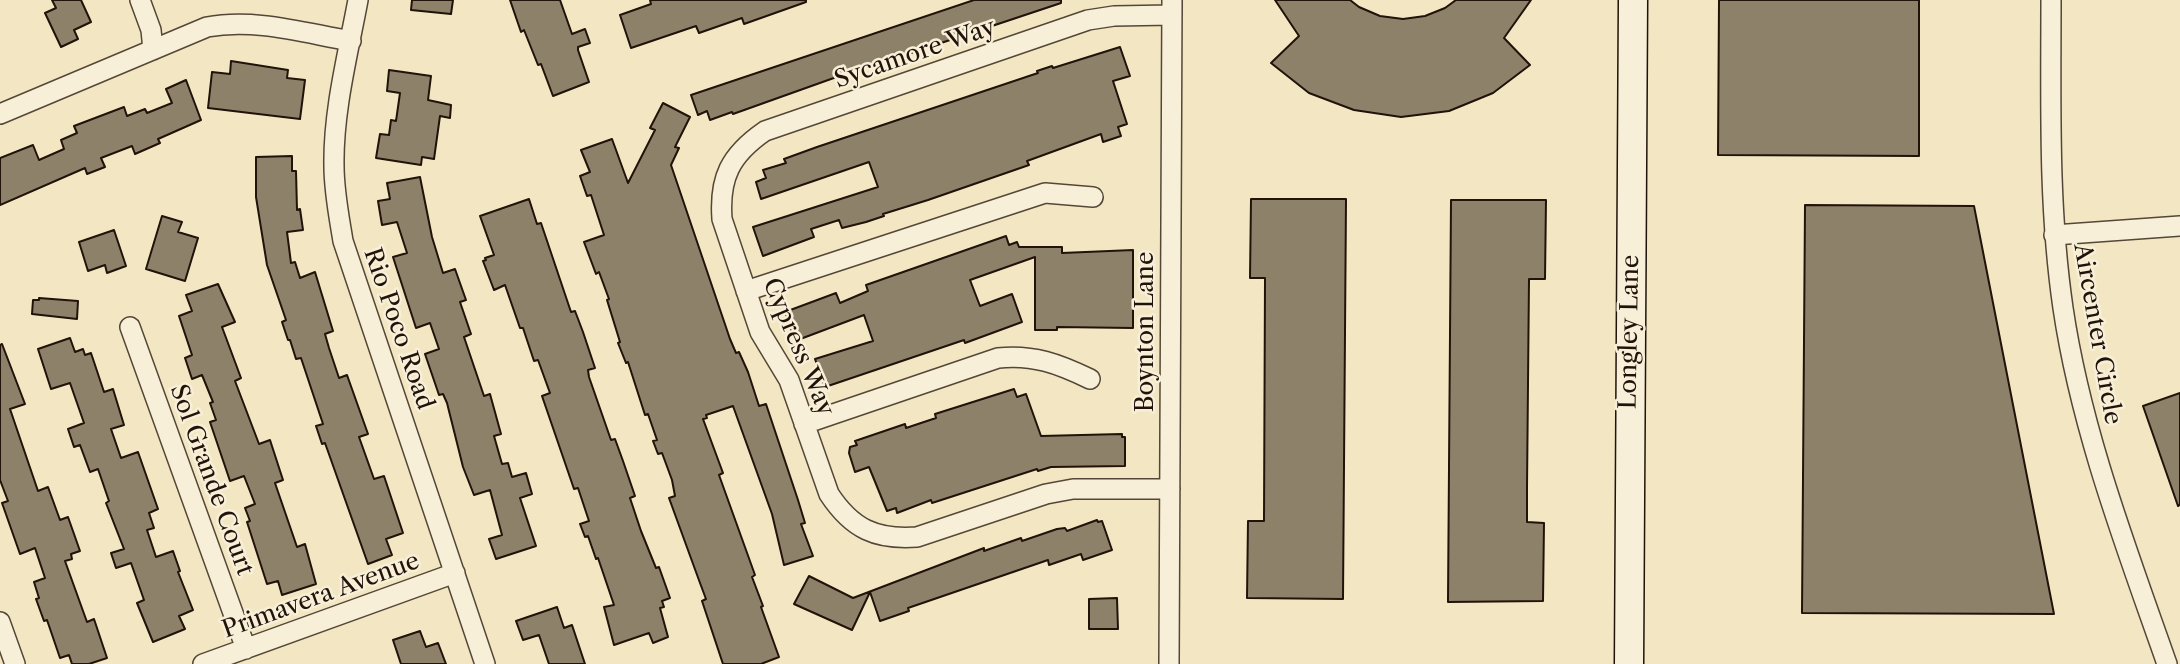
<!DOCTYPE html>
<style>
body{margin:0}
canvas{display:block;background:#f2e7c2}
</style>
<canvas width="2180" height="664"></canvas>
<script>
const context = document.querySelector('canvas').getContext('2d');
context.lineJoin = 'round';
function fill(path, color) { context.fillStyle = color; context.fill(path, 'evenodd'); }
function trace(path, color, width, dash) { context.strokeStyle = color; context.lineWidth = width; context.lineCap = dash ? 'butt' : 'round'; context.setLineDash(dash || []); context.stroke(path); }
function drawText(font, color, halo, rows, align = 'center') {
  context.font = font + ' "Libre Caslon Text",serif'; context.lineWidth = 5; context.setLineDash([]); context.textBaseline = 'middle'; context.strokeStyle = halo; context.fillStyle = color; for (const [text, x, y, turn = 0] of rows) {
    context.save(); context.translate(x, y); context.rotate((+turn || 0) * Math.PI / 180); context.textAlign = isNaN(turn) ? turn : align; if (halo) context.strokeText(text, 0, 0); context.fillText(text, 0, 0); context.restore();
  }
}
const building = new Path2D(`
 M52,0H81L91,22L74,30L78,39L61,47L45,13L56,8Z
 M412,0H453L451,14L411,10Z
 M510,0H560L572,34L585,29L590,43L578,47V50L589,82L553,96L541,64L538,65L524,30L521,32Z
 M650,0H806V2L744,24L742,18L699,33L696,26L631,48L620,15L651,4Z
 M974,0H1061V3L902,56L901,54L733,114L732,112L710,120L707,111L698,115L691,95Z
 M1275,0H1350L1359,7L1380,16L1403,19L1425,16L1445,8L1456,0H1531L1504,38L1530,65L1493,93L1449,111L1401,117L1354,110L1309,93L1271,63L1299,36Z
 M1719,0H1919V156L1718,155Z
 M1120,47L1130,76L1113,81L1127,124L1118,127L1121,136L1103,142L1101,134L1027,161L1029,165L928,200L883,214L884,216L866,222L842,228L839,220L811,229L814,237L763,256L753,227L878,187L869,162L761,199L756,182L766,178L763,170L786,163L784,159L817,147L1038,73L1037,71L1052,66L1053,68Z
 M231,61L288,70L287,78L305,80L300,119L208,108L212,72L230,74Z
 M389,70L431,76L428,100L451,105L450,118L440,116L434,159L422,157L421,165L376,158L380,134L389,135L391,120L396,121L400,93L387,91Z
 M186,80L201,120L158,139L160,143L135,154L132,146L101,158L105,167L87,174L85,168L0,205V158L33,145L39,160L64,149L61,140L77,133L74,126L124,107L127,116L145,109L147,113L172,103L166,89Z
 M663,103L690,117L675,147L679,148L671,165L730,339L736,353L739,352L748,372L759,406L766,404L798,500L805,523L801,524L813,556L784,565L772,514L733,406L706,415L707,418L703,419L723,473L719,475L755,575L752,577L763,606L761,607L779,657L761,664H723L702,601L706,599L700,583L669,498L675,496L672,480L662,453L658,454L653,441L657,440L648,414L645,415L628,362L626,363L618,343L620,342L607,300L609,299L599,272L596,274L584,242L604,235L591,195L587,196L580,176L590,172L581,150L612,139L628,183L655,130L650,128Z
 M292,156V171H296L297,210L300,209L303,230L287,232L291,263L295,262L300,278L315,272L333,331L325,334L329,348L339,378L347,375L368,434L359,437L374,479L384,476L403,533L386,539L392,555L368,564L325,443L322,444L316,426L323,424L301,358L296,359L290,340H288L282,322L286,320L267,265L256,197V157Z
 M420,177L432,237L443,273L455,269L466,300L460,302L471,334L464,337L484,396L490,394L501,434L494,436L502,464L508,463L512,477L526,473L532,494L520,498L536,546L496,559L489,539L502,535L490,490L474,495L463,467L447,403L443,394L439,395L425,354L439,349L430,323L416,328L393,257L407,253L397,222L382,225L378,201L390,199L387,183Z
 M529,199L537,224L541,223L571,312L575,311L583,332L595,368L588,370L589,377L611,440L615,439L623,461L635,496L630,498L641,531L656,568L659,567L670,598L662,601L664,607L660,608L668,637L653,643L649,633L614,645L604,607L614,605L598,558L596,559L588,536L585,537L580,524L589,521L578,488L574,489L542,396L550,393L538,360L534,361L523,328H520L505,285L494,290L483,261L486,260L485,258L494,255L480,216Z
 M1251,199H1346L1343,599L1247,598L1248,521H1264L1265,278H1250Z
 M1451,200H1546L1545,279H1529L1527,488V522L1544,523L1543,601L1448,602Z
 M1805,205L1974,206L2054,614L1802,613Z
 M162,216L182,222L178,232L198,238L185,281L146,269Z
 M114,230L126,266L107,273L105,265L88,271L79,242Z
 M1006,236L1009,245L1017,242L1019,247H1062V253L1133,250V328L1057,327V330H1035V257L970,280L980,306L1012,294L1022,322L965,343L964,340L825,387L815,359L873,341L864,315L795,341L785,312L836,293L840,303L868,291L866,285Z
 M218,284L235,322L222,327L241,378L235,381L259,444L270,440L283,480L275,483L297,547L305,544L316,584L282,595L278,581L267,584L247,522L250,521L245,508L255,504L244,476L230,481L210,422L216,420L210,403L213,402L202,375L192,379L185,358L192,355L179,316L192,311L186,295Z
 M39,298L78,301L77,319L32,314L33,300H39Z
 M70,338L75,352L83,349L85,355L91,353L104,392L113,389L124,425L111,429L121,458L138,452L158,509L149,513L154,528L147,530L156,557L173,551L180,571L178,572L193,610L179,616L185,629L153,642L137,603L144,600L131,563L116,568L111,553L124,549L106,503L109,501L98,469L90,472L80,445L74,447L68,429L84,423L70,383L51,389L38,349Z
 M2,344L25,404L10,409L38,491L48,487L60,520L68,517L80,551L71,554L72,559L65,561L87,622L94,619L107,658L89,664H72L69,655L60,658L47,620L44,621L36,599L39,598L34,582L45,578L35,548L20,554L2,503L8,501L0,480V345Z
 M1014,389L1017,397L1026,394L1041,436L1122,434V437H1125V466L1051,467L1038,471L1037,469L932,503L931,500L897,513L896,508L887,511L869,467L855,472L849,453L850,447L857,445L855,441L905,424L906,428L936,418L935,414Z
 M2180,393V505L2178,506L2143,406Z
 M1097,520L1098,522L1102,521L1112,550L1083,560L1081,554L1049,565L1048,560L908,608L909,611L880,621L870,592L852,630L794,604L809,576L853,598L984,548V551L1021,538L1022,541L1057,529L1065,528L1067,531Z
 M1117,598L1118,629H1089V599Z
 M557,607L564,628L572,625L585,664H549L539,635L523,640L516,621Z
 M420,631L426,647L438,643L446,664H401L393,640Z`);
const street = new Path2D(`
 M140,0L151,30L153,50
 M358,0C348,54 333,111 334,166C334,192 339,216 343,241L485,664
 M2051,0C2051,103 2048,205 2063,308C2081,430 2126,547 2167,664
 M0,114L207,27C255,18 304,33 351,41
 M2054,235L2180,226
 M746,291L1045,193L1093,197
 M130,327L246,649
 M804,424L998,358C1033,354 1059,364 1090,379
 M1170,489H1073L1046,494L917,537C876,540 852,529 829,494L789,380L760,332L722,219C719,178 730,155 765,131L1088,20L1114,16L1172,15
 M0,622L15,664
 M203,664L455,573
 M1169,664L1172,0`);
const secondary = new Path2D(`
 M1629,664L1633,0`);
const streetNames = [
 ["Sycamore Way",915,54,-19],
 ["Rio Poco Road",398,329,71],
 ["Boynton Lane",1146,332,-90],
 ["Longley Lane",1630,332,-89],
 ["Aircenter Circle",2097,334,80],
 ["Cypress Way",798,347,67],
 ["Sol Grande Court",211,480,70],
 ["Primavera Avenue",321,596,-20]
];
fill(building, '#8e816a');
trace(building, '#21120a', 2);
trace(street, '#554738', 22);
trace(secondary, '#21120a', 31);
trace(street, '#f7efd7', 19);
trace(secondary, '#f7efd7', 28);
drawText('24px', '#21120a', '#f7efd7', streetNames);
</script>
